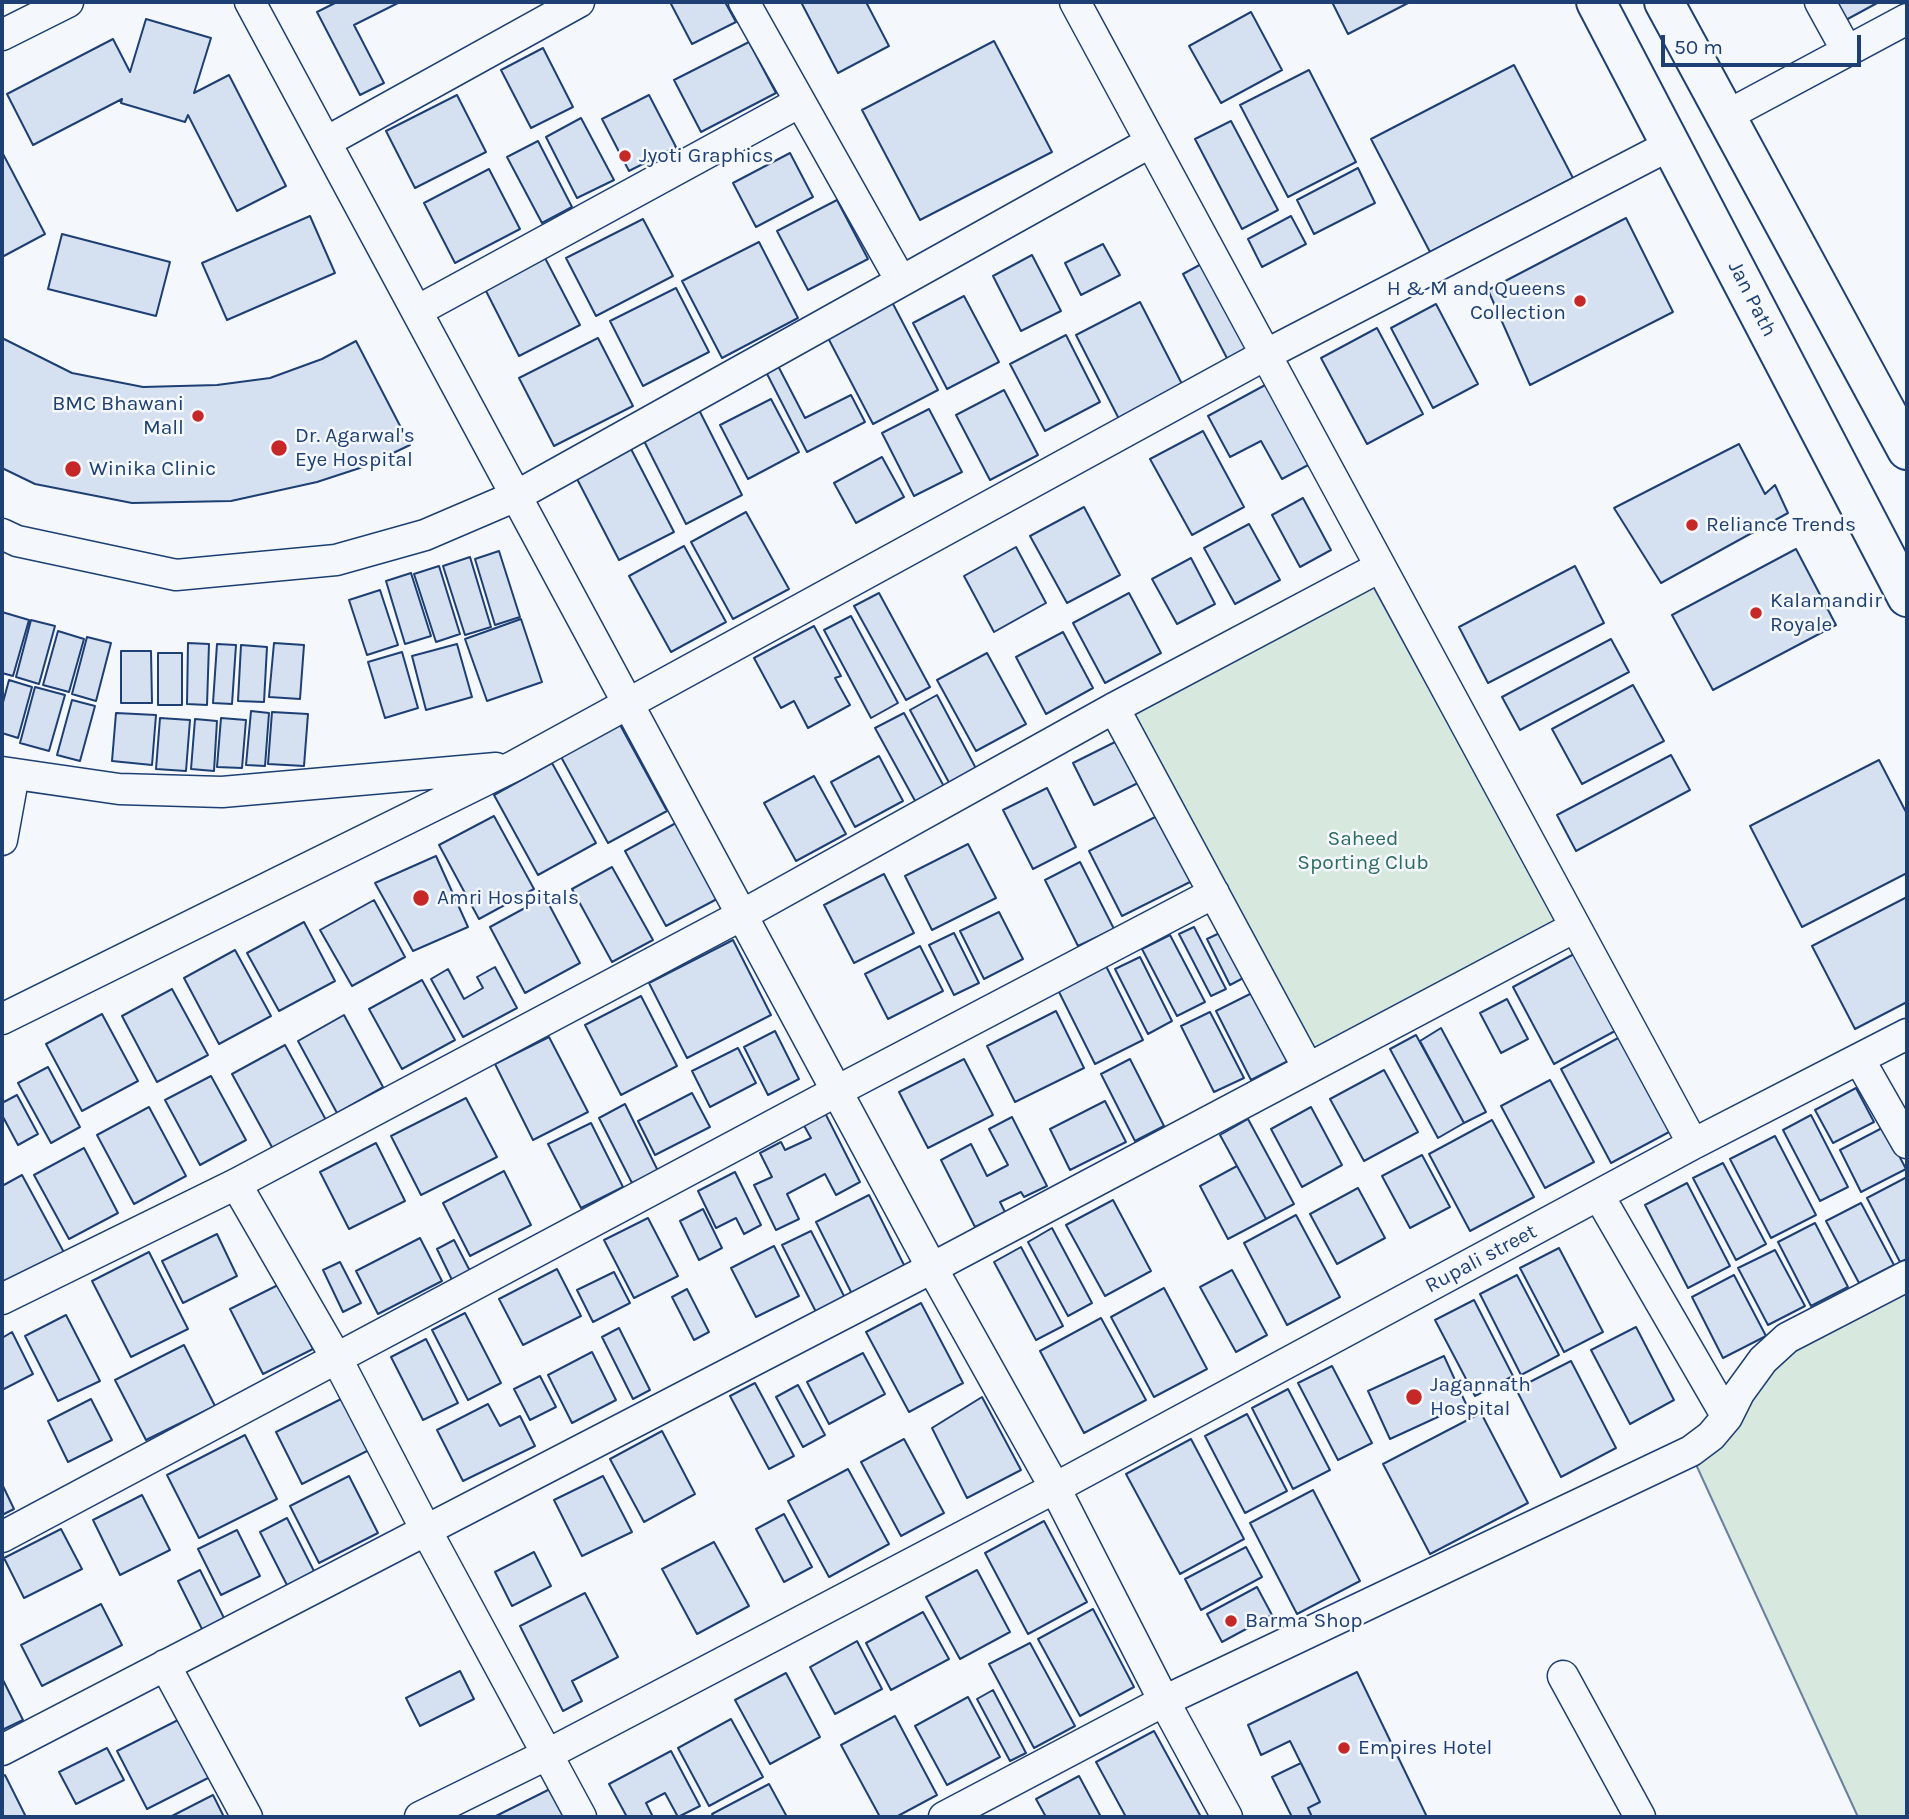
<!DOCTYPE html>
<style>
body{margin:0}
#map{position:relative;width:1909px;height:1819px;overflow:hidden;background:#f4f7fb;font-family:Karla,sans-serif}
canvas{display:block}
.frame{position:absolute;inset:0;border:4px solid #1d3f73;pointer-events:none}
.scale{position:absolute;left:1661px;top:35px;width:200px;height:32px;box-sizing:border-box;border:4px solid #1d3f73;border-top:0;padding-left:9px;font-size:21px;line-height:24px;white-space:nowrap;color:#1d3f73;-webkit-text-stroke:5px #f4f7fb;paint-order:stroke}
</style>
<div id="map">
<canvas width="1909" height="1819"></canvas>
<div class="frame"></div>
<div class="scale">50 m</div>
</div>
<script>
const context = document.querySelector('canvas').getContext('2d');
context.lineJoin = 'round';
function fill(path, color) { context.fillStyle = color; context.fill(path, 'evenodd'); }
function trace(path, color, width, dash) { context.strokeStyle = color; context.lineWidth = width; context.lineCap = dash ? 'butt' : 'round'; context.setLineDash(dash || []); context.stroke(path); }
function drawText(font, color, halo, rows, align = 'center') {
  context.font = font + ' Karla,sans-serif'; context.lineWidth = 5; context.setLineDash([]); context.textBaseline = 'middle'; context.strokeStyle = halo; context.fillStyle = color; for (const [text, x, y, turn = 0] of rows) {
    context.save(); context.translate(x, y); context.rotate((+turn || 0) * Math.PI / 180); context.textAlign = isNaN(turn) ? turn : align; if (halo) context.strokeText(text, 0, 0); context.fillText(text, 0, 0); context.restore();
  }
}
const green = new Path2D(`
 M1373,586L1556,921L1314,1049L1132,710Z
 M1907,1285V1817H1858L1693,1458L1789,1345Z`);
const building = new Path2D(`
 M337,2L398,3L354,25L384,83L360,95L317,12Z
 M670,2H725L736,22L692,44Z
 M801,2H866L889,46L838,73Z
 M1332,2H1410L1348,34Z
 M1834,2H1879L1844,21Z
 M1251,12L1282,70L1221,103L1189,46Z
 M146,19L211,38L194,93L229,75L286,186L237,211L188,115L185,122L121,103L122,99L33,145L7,94L113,39L130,72Z
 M994,41L1052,152L920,220L862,110Z
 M749,42L776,93L701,132L674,80Z
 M543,48L573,107L531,128L501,70Z
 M1514,65L1573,178L1430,252L1371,139Z
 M1309,70L1356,162L1288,197L1240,105Z
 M457,95L486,152L415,188L386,131Z
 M649,95L676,147L629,171L602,119Z
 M581,118L614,180L577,198L546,137Z
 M1231,121L1278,210L1242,229L1195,139Z
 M538,141L572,207L542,223L507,157Z
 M2,152L45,234L2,257Z
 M790,153L813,197L756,227L733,183Z
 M1358,168L1375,203L1314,234L1297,200Z
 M489,169L520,229L455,263L424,203Z
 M837,200L868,259L808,290L777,231Z
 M310,216L335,273L227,320L202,263Z
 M1291,216L1306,244L1262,267L1248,239Z
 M1626,218L1673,312L1530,385L1488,290Z
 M643,219L673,276L596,316L566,258Z
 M62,234L170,262L156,316L48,289Z
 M759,242L798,318L722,358L682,281Z
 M1103,244L1120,275L1081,295L1065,263Z
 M1032,255L1061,311L1021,331L993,276Z
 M545,258L580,325L519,356L485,289Z
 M1205,262L1251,350L1229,362L1183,274Z
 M676,288L709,352L643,386L610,321Z
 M964,296L999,362L947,389L913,323Z
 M892,302L938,390L873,424L827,336Z
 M1140,302L1183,386L1119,419L1076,335Z
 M1436,304L1478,384L1433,408L1391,328Z
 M1377,328L1423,414L1367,444L1321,358Z
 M1066,335L1100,402L1045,431L1010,364Z
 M2,338L72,373L143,387L217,385L270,378L322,359L356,341L410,445L366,466L317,482L231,501L132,503L35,484L2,468Z
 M598,338L633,406L554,446L519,378Z
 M776,362L805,418L851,395L865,422L807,452L764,368Z
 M1267,384L1310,464L1282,479L1261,441L1230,457L1208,416Z
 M1004,390L1038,455L990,480L956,415Z
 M771,399L799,452L748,479L720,425Z
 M697,406L742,495L686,524L641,435Z
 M929,409L962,472L914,496L882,433Z
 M1203,431L1244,507L1192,535L1150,459Z
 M1739,444L1765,494L1775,485L1788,513L1661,583L1614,508Z
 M631,449L674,532L619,560L576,477Z
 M882,457L904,497L856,523L834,483Z
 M1303,498L1331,550L1300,567L1272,515Z
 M1084,507L1120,575L1067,603L1030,536Z
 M746,512L789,589L733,619L691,542Z
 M1249,524L1280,580L1235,604L1204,548Z
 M684,546L726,622L671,652L629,576Z
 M1016,547L1046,603L994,632L964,576Z
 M1796,549L1836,625L1713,690L1672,615Z
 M499,551L520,617L495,625L475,559Z
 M470,557L491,627L465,635L443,566Z
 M1191,558L1215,604L1177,624L1152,579Z
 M439,566L460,634L436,642L414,574Z
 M1575,566L1604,623L1488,683L1459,627Z
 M411,573L431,636L405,644L386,581Z
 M380,590L398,645L367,655L349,600Z
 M879,593L930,687L906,700L854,606Z
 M1129,593L1161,653L1105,683L1073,623Z
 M2,612L29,620L13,676L2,673Z
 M851,616L898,703L871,718L824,630Z
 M521,619L542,682L487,701L465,639Z
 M31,620L55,626L39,684L16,677Z
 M814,626L841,676L835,678L850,705L808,728L794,701L781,708L754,658Z
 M58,631L84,639L69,692L43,685Z
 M1063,632L1093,688L1046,714L1016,657Z
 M87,637L111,643L96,701L72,694Z
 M1611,639L1629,672L1520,730L1502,697Z
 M188,643L209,644L207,705L187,704Z
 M274,643L304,645L300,699L269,697Z
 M217,644L236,645L232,704L213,703Z
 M457,644L472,697L426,710L412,656Z
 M241,645L267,647L264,702L238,701Z
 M121,651H151L152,703H121Z
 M402,652L418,708L385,718L368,662Z
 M158,653H182V705H158Z
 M987,653L1026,724L976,751L937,680Z
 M9,680L32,687L18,738L2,733V706Z
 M1633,685L1664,741L1582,784L1552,729Z
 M35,687L65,695L49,751L20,743Z
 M937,695L980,776L953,790L910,710Z
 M72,700L95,706L80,761L57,755Z
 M251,711L269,713L265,766L246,765Z
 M272,712L308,714L304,766L268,764Z
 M116,713L156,715L152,765L112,761Z
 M904,713L947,792L919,808L875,728Z
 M160,718L190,720L186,771L156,769Z
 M221,718L246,720L242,768L217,767Z
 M195,719L217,721L214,771L191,769Z
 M619,723L667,811L608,843L560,755Z
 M1119,740L1140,782L1094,805L1073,763Z
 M1671,755L1690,790L1576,851L1557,815Z
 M879,756L903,801L855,827L831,782Z
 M1879,760L1907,814V873L1802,927L1750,826Z
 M552,763L596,843L538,875L494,795Z
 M814,776L846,834L796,861L764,803Z
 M1047,788L1076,847L1033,869L1003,810Z
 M1161,814L1194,880L1122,916L1089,851Z
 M494,816L534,889L479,919L439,845Z
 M676,823L717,899L666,926L625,851Z
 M968,844L996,898L932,930L905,876Z
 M436,856L468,927L413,951L375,883Z
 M1080,862L1114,929L1078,946L1045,880Z
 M612,867L653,940L612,962L572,889Z
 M884,874L914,933L854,963L824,905Z
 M545,897L580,963L525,993L490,927Z
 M1907,897V1002L1855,1029L1812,946Z
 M374,900L405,957L352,986L320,930Z
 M999,912L1023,959L984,979L960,931Z
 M304,922L335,981L279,1011L247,953Z
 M1194,927L1226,989L1211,996L1179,934Z
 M1226,930L1249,975L1230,985L1207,939Z
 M954,933L979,983L954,995L929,945Z
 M1170,935L1205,1002L1177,1016L1142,949Z
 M733,940L771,1015L687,1058L649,983Z
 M920,946L943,991L888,1019L865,974Z
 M235,950L271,1016L219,1044L184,978Z
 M1574,954L1615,1031L1554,1064L1513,987Z
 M1140,957L1172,1021L1148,1034L1115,969Z
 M1105,964L1143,1040L1095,1064L1057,988Z
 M495,967L517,1008L463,1037L431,979L448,969L464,999L483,988L477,977Z
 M422,980L455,1040L402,1069L369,1009Z
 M172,989L208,1055L157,1082L122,1016Z
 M1254,992L1288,1061L1251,1080L1216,1011Z
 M641,996L677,1066L621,1095L585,1025Z
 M1507,999L1528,1039L1501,1053L1480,1013Z
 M1056,1011L1084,1068L1015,1102L987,1046Z
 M1210,1012L1244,1078L1214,1092L1181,1026Z
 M102,1014L138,1081L82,1111L46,1044Z
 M344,1015L383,1087L337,1113L298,1041Z
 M1441,1028L1486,1112L1464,1123L1420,1041Z
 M775,1031L799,1079L768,1095L744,1047Z
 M1416,1035L1464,1123L1438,1138L1390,1049Z
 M549,1037L588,1112L533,1140L495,1064Z
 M1620,1037L1671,1131L1611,1163L1561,1069Z
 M285,1045L326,1120L273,1149L232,1074Z
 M738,1048L756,1083L710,1107L692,1071Z
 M964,1059L993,1115L928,1148L899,1092Z
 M1130,1059L1164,1126L1135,1141L1101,1074Z
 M48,1067L80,1127L51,1143L18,1083Z
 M1384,1070L1418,1132L1364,1161L1330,1099Z
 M211,1076L246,1140L200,1165L165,1100Z
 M1550,1080L1594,1162L1545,1188L1501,1106Z
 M1856,1088L1874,1122L1833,1143L1815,1110Z
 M692,1093L710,1127L655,1155L638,1121Z
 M17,1095L38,1134L18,1145L2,1115V1103Z
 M466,1098L497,1157L421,1195L391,1136Z
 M1105,1101L1126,1142L1070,1170L1050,1129Z
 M625,1104L658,1171L632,1183L599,1118Z
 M149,1107L186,1176L134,1204L97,1135Z
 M1311,1107L1342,1165L1302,1187L1271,1129Z
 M824,1111L860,1182L836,1195L825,1174L787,1194L799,1219L776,1230L754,1185L772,1177L760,1153L781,1142L785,1150L811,1138L802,1122Z
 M1811,1115L1848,1187L1820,1201L1783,1130Z
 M1012,1117L1047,1186L1024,1197L1021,1192L1000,1202L1005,1212L975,1227L941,1160L971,1144L987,1176L1008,1165L989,1129Z
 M1248,1119L1294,1204L1266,1219L1220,1135Z
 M1492,1120L1534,1197L1470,1231L1429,1154Z
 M591,1123L623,1187L581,1208L548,1144Z
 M1884,1127L1906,1169L1861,1192L1840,1150Z
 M1775,1136L1816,1215L1771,1238L1730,1159Z
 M376,1143L405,1201L349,1229L320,1172Z
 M84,1148L118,1213L69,1239L34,1175Z
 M1422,1155L1450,1207L1410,1228L1382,1176Z
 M1723,1163L1766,1244L1736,1260L1693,1178Z
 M1237,1166L1266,1219L1228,1239L1200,1186Z
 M504,1171L531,1225L470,1256L443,1203Z
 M735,1172L761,1225L744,1234L736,1218L716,1228L698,1191Z
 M22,1175L67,1258L2,1293V1186Z
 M1907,1177V1259L1900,1262L1867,1198Z
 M1687,1183L1730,1266L1688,1288L1645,1205Z
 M1358,1188L1385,1238L1337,1264L1310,1214Z
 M869,1195L905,1267L852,1294L816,1222Z
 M1113,1200L1151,1271L1105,1296L1066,1225Z
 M1861,1203L1894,1265L1859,1283L1826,1221Z
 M703,1209L722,1248L699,1260L680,1221Z
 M1296,1215L1340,1297L1287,1325L1244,1243Z
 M648,1218L678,1276L634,1298L604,1240Z
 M1815,1223L1848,1287L1811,1306L1778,1242Z
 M1052,1228L1092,1303L1068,1316L1028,1242Z
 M811,1231L845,1298L816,1312L782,1245Z
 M217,1234L237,1276L183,1303L162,1261Z
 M420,1238L442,1281L378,1314L356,1271Z
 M454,1240L471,1273L453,1282L437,1249Z
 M774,1246L799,1296L756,1317L731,1268Z
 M1021,1247L1063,1326L1036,1340L994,1262Z
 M1559,1248L1603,1332L1564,1352L1520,1268Z
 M1775,1250L1805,1306L1768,1325L1738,1268Z
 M149,1252L188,1329L131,1357L92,1281Z
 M340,1262L361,1303L343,1312L323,1270Z
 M557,1269L581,1316L523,1345L499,1299Z
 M1232,1270L1267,1335L1236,1352L1200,1287Z
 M614,1272L630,1303L593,1322L577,1290Z
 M1517,1275L1559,1355L1521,1375L1480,1294Z
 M1734,1275L1766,1336L1723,1358L1692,1297Z
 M280,1284L313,1349L263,1374L230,1309Z
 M1164,1288L1207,1369L1154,1397L1111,1317Z
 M687,1289L709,1332L694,1340L672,1297Z
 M1474,1300L1513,1376L1475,1396L1435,1320Z
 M921,1303L963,1383L909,1412L866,1332Z
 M465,1313L501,1383L468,1400L432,1330Z
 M66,1315L100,1381L58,1401L25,1336Z
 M1101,1318L1146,1400L1084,1433L1040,1351Z
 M1636,1327L1674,1400L1630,1424L1591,1350Z
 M619,1328L650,1390L633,1399L602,1337Z
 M12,1332L33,1374L2,1390V1338Z
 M426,1339L458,1403L423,1420L391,1357Z
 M184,1345L215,1406L146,1440L115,1380Z
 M592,1352L616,1400L572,1423L548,1375Z
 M863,1353L885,1394L829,1424L807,1382Z
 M1444,1356L1466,1404L1390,1439L1368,1391Z
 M1571,1361L1616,1448L1561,1477L1516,1389Z
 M1332,1366L1372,1443L1338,1460L1298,1383Z
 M540,1376L556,1407L530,1420L514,1389Z
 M755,1383L794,1456L769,1469L730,1396Z
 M798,1385L825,1435L803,1447L776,1397Z
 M1288,1389L1330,1470L1293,1489L1252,1408Z
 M982,1397L1021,1470L967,1498L932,1428Z
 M343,1398L369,1450L302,1484L276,1432Z
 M91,1399L112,1440L68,1462L48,1421Z
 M488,1404L500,1426L520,1416L535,1446L463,1481L437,1430Z
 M1481,1413L1528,1503L1430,1554L1383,1464Z
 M1247,1414L1287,1491L1245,1513L1205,1436Z
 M662,1431L695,1494L644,1522L610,1459Z
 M245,1435L277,1499L199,1538L167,1475Z
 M904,1439L944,1513L901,1536L861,1462Z
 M1191,1439L1244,1539L1180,1574L1126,1474Z
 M848,1469L889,1544L829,1577L788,1501Z
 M349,1476L378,1533L319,1563L290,1506Z
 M603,1476L632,1532L582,1556L554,1500Z
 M2,1484L14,1509L2,1515Z
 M1313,1490L1360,1581L1297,1614L1250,1523Z
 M142,1495L170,1550L120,1575L93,1520Z
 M784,1514L812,1567L784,1582L756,1529Z
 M287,1518L317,1577L290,1591L260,1532Z
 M1044,1521L1087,1602L1028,1634L985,1553Z
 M61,1529L82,1569L24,1598L4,1558Z
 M237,1530L260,1576L221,1595L198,1549Z
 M714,1542L749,1606L697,1634L662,1569Z
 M1246,1547L1262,1577L1201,1610L1185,1579Z
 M534,1552L551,1586L512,1606L495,1572Z
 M200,1570L227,1624L205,1635L178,1581Z
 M977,1570L1010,1632L960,1659L926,1597Z
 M1257,1587L1272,1615L1222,1642L1207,1614Z
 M585,1593L618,1657L572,1681L582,1701L563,1711L520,1626Z
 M101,1604L122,1645L42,1686L21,1645Z
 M1093,1609L1134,1687L1080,1716L1038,1639Z
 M923,1612L949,1659L891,1690L866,1643Z
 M857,1641L882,1689L835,1714L810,1667Z
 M1030,1643L1075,1726L1034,1748L989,1664Z
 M460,1671L474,1699L420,1726L406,1698Z
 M1357,1672L1427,1817H1312L1308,1808L1320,1802L1290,1741L1261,1755L1248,1725Z
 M786,1673L820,1737L770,1764L735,1700Z
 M2,1678L23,1720L2,1730Z
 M993,1690L1026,1753L1010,1761L977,1699Z
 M968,1697L1000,1757L947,1785L915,1726Z
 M895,1716L937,1795L896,1817H880L841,1745Z
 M180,1719L210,1777L147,1809L117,1751Z
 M731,1719L763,1777L709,1806L678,1748Z
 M1154,1731L1201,1817H1126L1096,1762Z
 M107,1748L124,1780L76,1804L59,1772Z
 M671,1751L700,1806L678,1817L665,1793L646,1803L653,1817H627L609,1784Z
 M1301,1763L1320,1802L1308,1808L1312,1817H1292L1272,1777Z
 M5,1775L26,1817H2V1777Z
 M1079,1776L1101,1817H1046L1036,1799Z
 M769,1784L787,1817H714L712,1814Z
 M550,1789L564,1817H494Z
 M213,1795L224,1817H170Z`);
const minor = new Path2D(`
 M250,2L932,1268L1055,1488L1164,1701L1227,1817
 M744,2L901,281
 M1075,2L1693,1144
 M1820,2L1847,51
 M2,35L68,2
 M1726,116L1907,19
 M326,142L579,2
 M417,311L800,102
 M2,534L17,541L176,575L336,560L425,535L516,496L1151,142
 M1114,708L1308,1068
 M2,772L119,789L222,792L496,768
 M2,840L14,774
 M2,1019L514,766L1265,355L1672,144
 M1859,1059L1907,1143
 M236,1184L337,1359L426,1530L581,1817
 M1599,1196L1727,1417
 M2,1299L236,1184L742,915L1114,708L1380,567
 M2,1537L837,1091L1214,893
 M165,1665L247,1817
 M1563,1676L1640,1817
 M2,1750L932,1268L1575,927
 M420,1817L548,1754L1055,1488L1693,1144L1907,1034
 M944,1817L1164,1701L1691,1451L1711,1436L1727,1417L1739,1393L1763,1360L1787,1338L1907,1276`);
const major = new Path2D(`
 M1596,2L1907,597
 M1664,2L1907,450`);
const markers = [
 [625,156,7,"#c62828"],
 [1580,301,7,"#c62828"],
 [198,416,7,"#c62828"],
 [279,448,9,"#c62828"],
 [73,469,9,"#c62828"],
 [1692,525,7,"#c62828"],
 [1756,613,7,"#c62828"],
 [421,898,9,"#c62828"],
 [1414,1397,9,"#c62828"],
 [1231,1621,7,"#c62828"],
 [1344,1748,7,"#c62828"]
];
const poiNames = [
 ["Jyoti Graphics",639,156],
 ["H & M and Queens",1566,289,"right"],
 ["Collection",1566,313,"right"],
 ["BMC Bhawani",184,404,"right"],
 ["Mall",184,428,"right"],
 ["Dr. Agarwal's",295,436],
 ["Eye Hospital",295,460],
 ["Winika Clinic",89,469],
 ["Reliance Trends",1706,525],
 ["Kalamandir",1770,601],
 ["Royale",1770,625],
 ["Amri Hospitals",437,898],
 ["Jagannath",1430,1385],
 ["Hospital",1430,1409],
 ["Barma Shop",1245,1621],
 ["Empires Hotel",1358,1748]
];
const streetNames = [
 ["Jan Path",1752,299,63],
 ["Rupali street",1481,1259,-28]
];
const parkNames = [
 ["Saheed",1363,839],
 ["Sporting Club",1363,863]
];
fill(green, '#d7e8df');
trace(green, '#687fa3', 2);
fill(building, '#d5e0f0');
trace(building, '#1d3f73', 2);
trace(minor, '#1d3f73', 33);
trace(major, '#1d3f73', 42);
trace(minor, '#f4f7fb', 30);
trace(major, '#f4f7fb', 38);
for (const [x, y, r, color] of markers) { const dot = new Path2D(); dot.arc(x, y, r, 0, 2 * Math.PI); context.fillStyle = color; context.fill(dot); trace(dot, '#f4f7fb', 2.5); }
drawText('21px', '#1d3f73', '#f4f7fb', poiNames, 'left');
drawText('21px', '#1d3f73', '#f4f7fb', streetNames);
drawText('21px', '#2c6c60', '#f4f7fb', parkNames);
</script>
